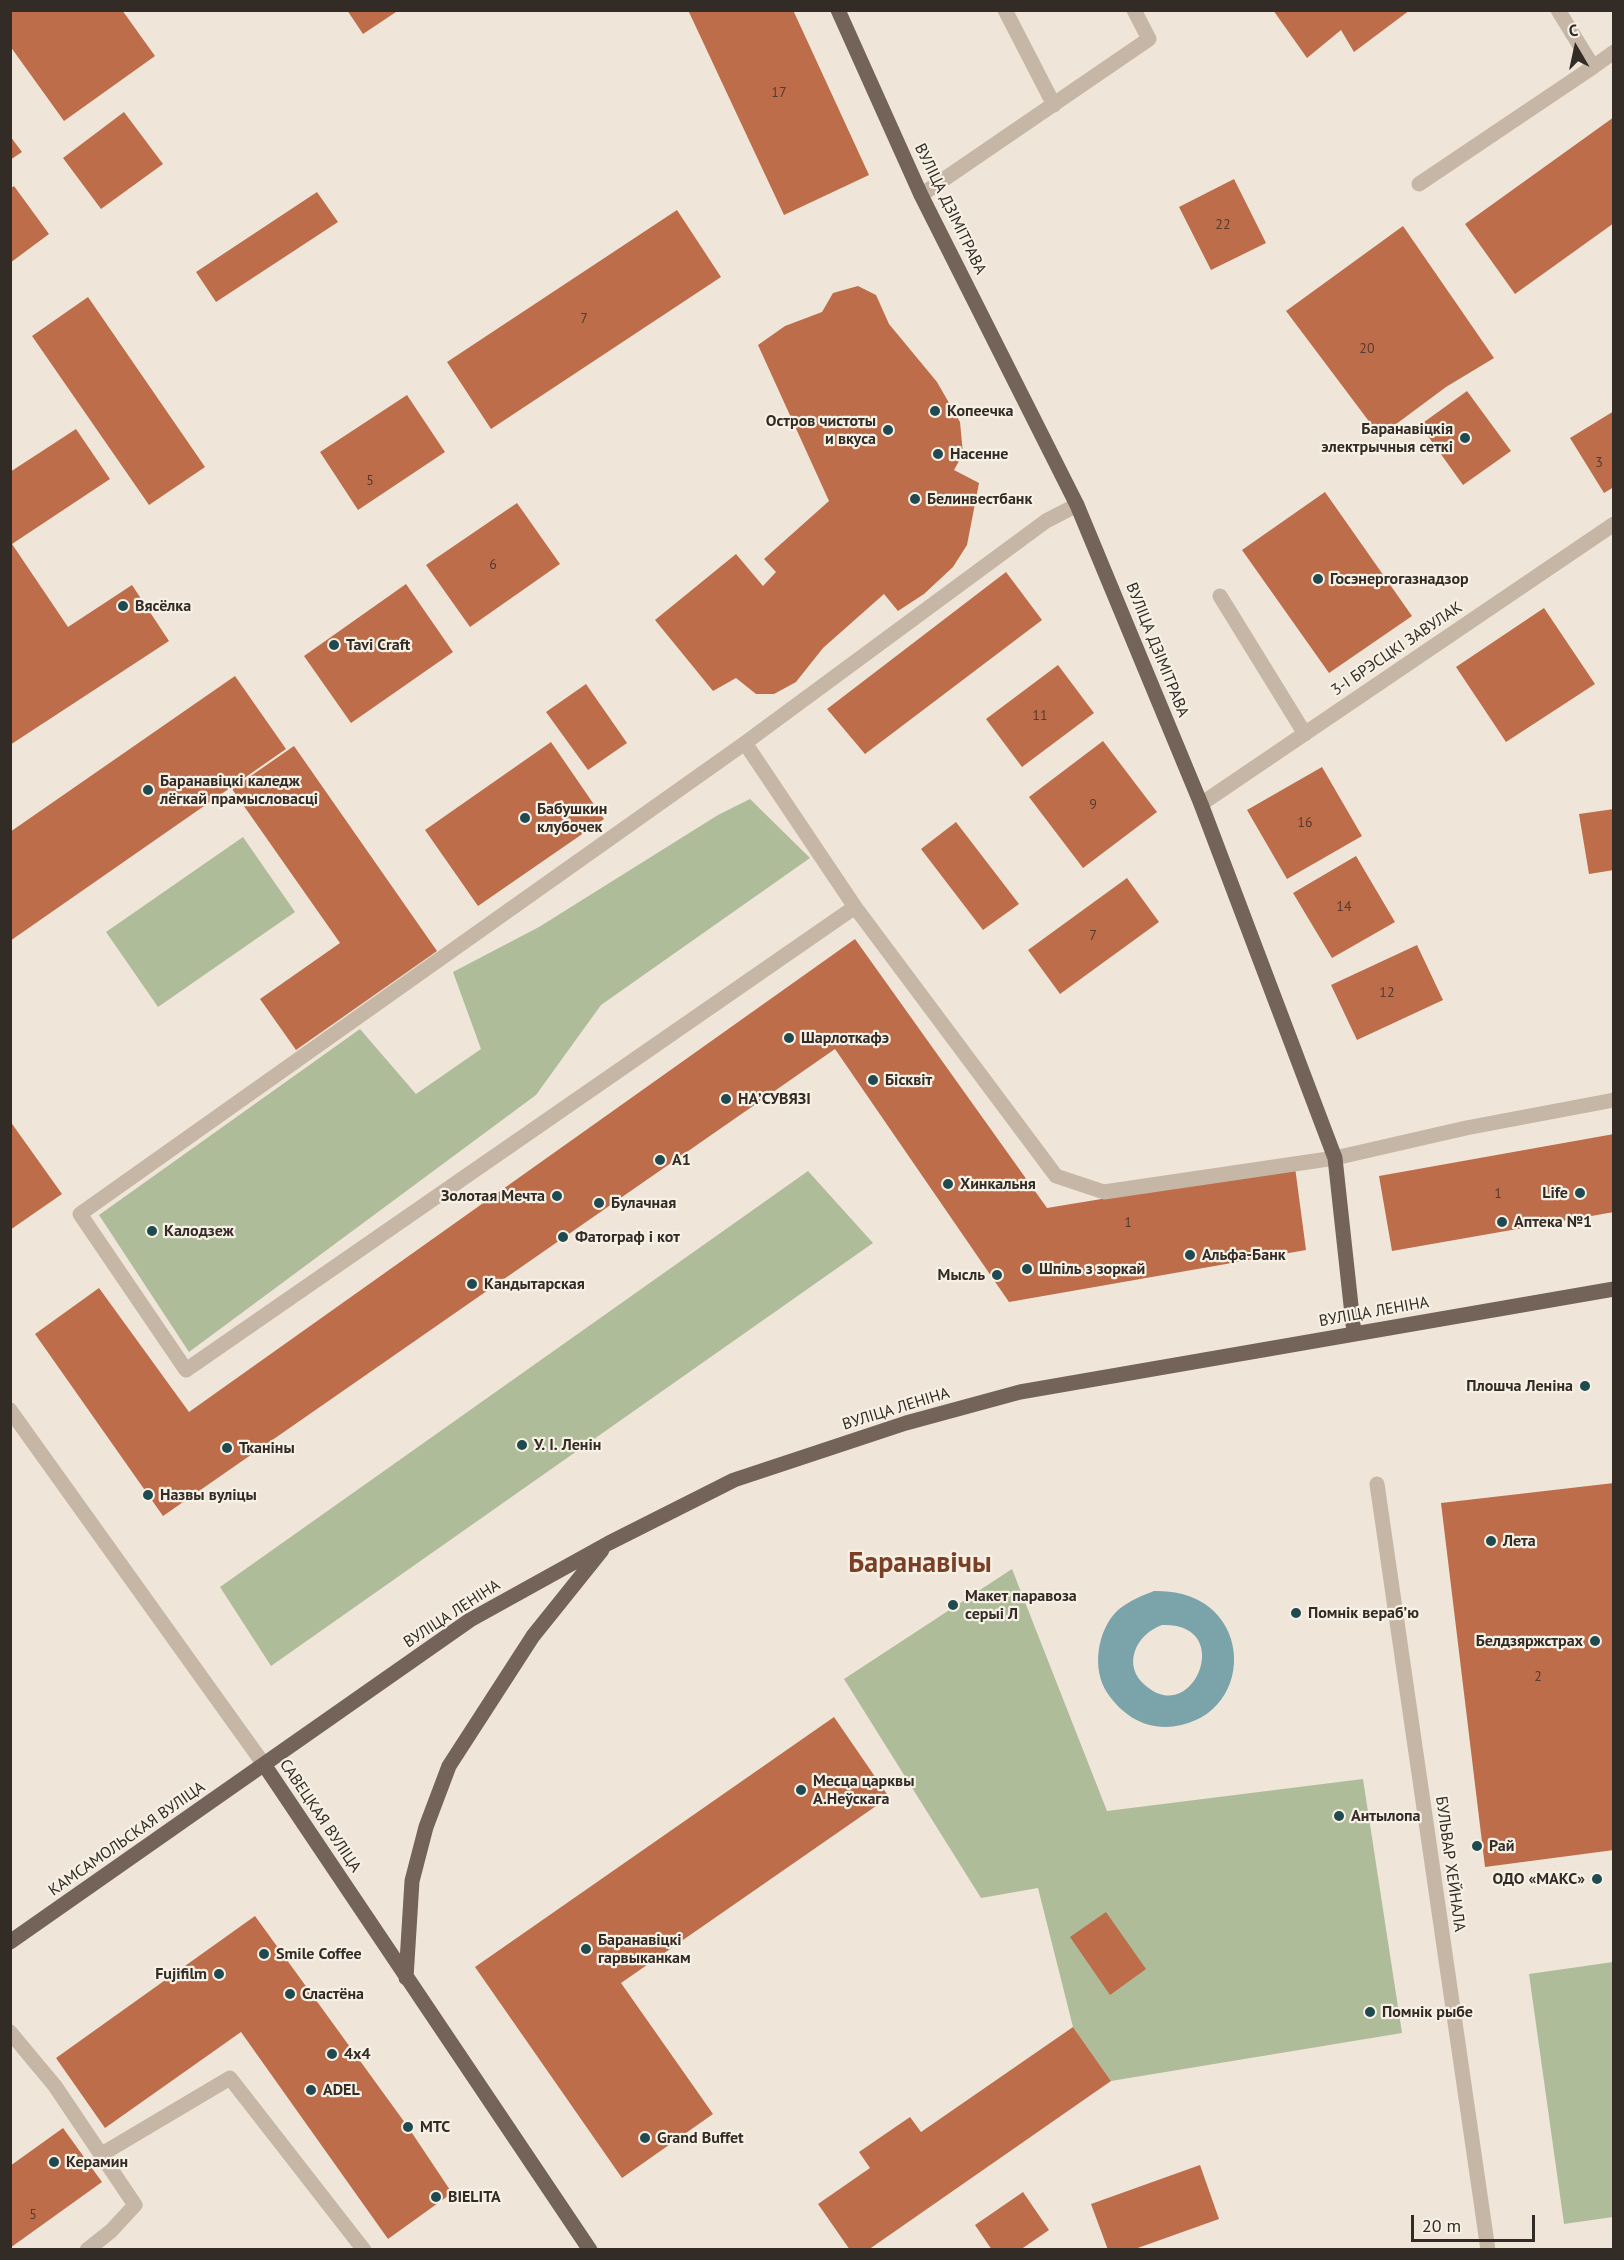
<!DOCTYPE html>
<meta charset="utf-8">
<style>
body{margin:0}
#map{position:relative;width:1624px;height:2260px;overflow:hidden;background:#efe6d9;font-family:"PT Sans",sans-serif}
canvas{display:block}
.frame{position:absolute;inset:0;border:12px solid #322b26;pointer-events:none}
.north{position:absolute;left:1546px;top:18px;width:60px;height:60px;-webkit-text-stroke:4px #f7f0e4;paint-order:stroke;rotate:351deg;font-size:16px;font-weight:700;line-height:24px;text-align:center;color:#322b26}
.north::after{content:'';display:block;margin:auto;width:21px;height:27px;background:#322b26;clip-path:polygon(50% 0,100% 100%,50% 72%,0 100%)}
.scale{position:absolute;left:1411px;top:2215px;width:124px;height:27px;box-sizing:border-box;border:3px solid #322b26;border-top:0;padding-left:8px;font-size:18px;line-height:21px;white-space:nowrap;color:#322b26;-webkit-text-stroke:4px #f7f0e4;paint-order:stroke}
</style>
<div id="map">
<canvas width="1624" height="2260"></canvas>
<div class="frame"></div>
<div class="north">С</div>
<div class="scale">20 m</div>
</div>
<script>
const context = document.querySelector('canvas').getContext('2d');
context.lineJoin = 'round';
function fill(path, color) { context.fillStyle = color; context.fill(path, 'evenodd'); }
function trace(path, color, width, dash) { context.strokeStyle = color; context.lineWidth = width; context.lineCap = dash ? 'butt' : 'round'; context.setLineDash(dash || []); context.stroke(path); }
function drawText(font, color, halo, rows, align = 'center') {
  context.font = font + ' "PT Sans",sans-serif'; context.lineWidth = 4.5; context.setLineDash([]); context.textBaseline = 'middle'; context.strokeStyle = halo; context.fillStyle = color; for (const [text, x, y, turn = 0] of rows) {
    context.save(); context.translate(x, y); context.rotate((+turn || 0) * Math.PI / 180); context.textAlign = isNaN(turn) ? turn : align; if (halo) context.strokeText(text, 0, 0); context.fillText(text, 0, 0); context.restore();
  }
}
const green = new Path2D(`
 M750,799L810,858L601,1005L536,1095L189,1352L99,1215L360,1029L416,1094L481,1049L453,972L539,927L718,815Z
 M243,837L295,912L158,1007L106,932Z
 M808,1171L873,1243L271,1666L220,1587Z
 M1012,1569L1107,1811L1363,1779L1402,2033L1111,2081L1073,2027L1038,1888L981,1898L844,1679Z
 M1613,1962V2217L1564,2224L1529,1974Z`);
const water = new Path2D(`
 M1154,1591C1259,1588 1259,1724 1165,1727C1141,1727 1121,1713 1108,1694C1091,1670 1097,1630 1118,1610C1129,1601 1141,1596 1154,1591ZM1162,1625C1236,1622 1194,1727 1146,1686C1121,1666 1136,1634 1162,1625Z`);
const building = new Path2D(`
 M10,10H122L155,56L64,121L10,46Z
 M347,10H399L363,34Z
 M688,10H793L869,175L784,215Z
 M1273,10H1410L1354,52L1341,30L1307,58Z
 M124,112L163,164L101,209L63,158Z
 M1614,117V223L1515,294L1465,224Z
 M10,136L22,152L10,160Z
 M1234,179L1266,243L1211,270L1179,207Z
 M14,186L49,234L10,263V189Z
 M317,192L338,222L216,302L196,272Z
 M677,210L721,277L491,429L447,362Z
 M1403,226L1494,358L1446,387L1380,436L1286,311Z
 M858,286L876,295L889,324L937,382L960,422L963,454L954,470L979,483L967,545L953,567L924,594L898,611L884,594L823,648L796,682L774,694H756L736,678L713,691L655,620L736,554L763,586L776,572L764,559L829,501L758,345L785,326L822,312L833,293Z
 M88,297L205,467L149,505L32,336Z
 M1467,391L1511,451L1463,485L1420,425Z
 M407,395L445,452L358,510L320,452Z
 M1614,411V487L1604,493L1570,438Z
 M76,429L110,479L12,544L68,627L132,585L169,641L10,745V472Z
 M1325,492L1412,616L1329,673L1242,550Z
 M517,503L560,564L470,627L426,565Z
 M1006,572L1042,620L865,754L827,709Z
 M406,584L453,652L351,723L304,656Z
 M1544,608L1595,684L1506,742L1456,667Z
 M1058,665L1094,713L1022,767L986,719Z
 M235,676L286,749L10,941V832Z
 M586,684L627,743L588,770L546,712Z
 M1103,741L1157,812L1083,868L1029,797Z
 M551,742L604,819L478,906L425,830Z
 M294,746L437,951L296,1050L260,999L340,943L232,789Z
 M1322,767L1362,836L1287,879L1247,810Z
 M1614,809V870L1589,874L1579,814Z
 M956,822L1019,904L983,930L921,849Z
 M1356,856L1395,922L1332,958L1293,893Z
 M1127,878L1159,922L1060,994L1028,950Z
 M855,939L1047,1208L1295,1167L1306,1250L1009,1302L835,1049L163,1516L35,1334L99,1288L189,1412Z
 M1417,945L1443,1000L1357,1040L1331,985Z
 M10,1121L62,1194L10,1230Z
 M1614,1134V1212L1392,1251L1379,1176Z
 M1614,1483V1850L1485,1867L1441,1503Z
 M834,1717L889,1797L621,1983L713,2114L622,2178L475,1967Z
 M1106,1912L1146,1969L1110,1995L1070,1937Z
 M255,1916L408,2127L452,2193L388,2239L241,2032L105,2128L56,2058Z
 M1073,2027L1111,2081L868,2250H850L818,2204L870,2168L859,2152L910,2117L921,2132Z
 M63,2128L102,2182L10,2248V2166Z
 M1200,2165L1219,2219L1132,2250H1108L1091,2204Z
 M1023,2192L1049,2230L1020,2250H992L975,2225Z`);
const minor = new Path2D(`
 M1005,10L1054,105
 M1558,10L1593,67L1614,52
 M1419,184L1593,67
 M921,195L1149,39L1134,10
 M1220,596L1305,734
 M745,743L855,907L1056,1176L1104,1192L1335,1158L1466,1128L1614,1100
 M1201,804L1614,524
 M855,907L186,1370L80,1214L745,743L1046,521L1077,505
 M10,1410L265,1766
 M1377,1484L1488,2250
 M10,2032L55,2086L135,2205L111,2231L87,2250
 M102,2154L230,2078L364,2250`);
const major = new Path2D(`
 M838,10L921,195L1077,505L1201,804L1335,1158L1354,1333
 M265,1766L590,2250
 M10,1942L470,1620L609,1543L734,1480L906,1423L1020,1392L1614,1289
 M406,1978L412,1881L426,1827L449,1766L533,1636L602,1550`);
const markers = [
 [935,411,6,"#1f4a50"],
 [888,430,6,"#1f4a50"],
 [1465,438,6,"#1f4a50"],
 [938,454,6,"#1f4a50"],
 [915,499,6,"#1f4a50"],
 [1318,579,6,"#1f4a50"],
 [123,606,6,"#1f4a50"],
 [334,645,6,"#1f4a50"],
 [148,790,6,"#1f4a50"],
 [525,818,6,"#1f4a50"],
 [789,1038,6,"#1f4a50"],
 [873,1080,6,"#1f4a50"],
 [726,1099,6,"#1f4a50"],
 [660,1160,6,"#1f4a50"],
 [948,1184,6,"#1f4a50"],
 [1580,1193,6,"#1f4a50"],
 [557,1196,6,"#1f4a50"],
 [599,1203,6,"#1f4a50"],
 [1502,1222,6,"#1f4a50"],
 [152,1231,6,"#1f4a50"],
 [563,1237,6,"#1f4a50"],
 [1190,1255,6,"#1f4a50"],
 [1027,1269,6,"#1f4a50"],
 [997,1275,6,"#1f4a50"],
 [472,1284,6,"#1f4a50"],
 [1585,1386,6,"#1f4a50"],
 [522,1445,6,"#1f4a50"],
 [227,1448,6,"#1f4a50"],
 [148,1495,6,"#1f4a50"],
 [1491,1541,6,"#1f4a50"],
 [953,1605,6,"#1f4a50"],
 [1296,1613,6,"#1f4a50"],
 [1595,1641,6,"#1f4a50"],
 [801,1790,6,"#1f4a50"],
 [1339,1816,6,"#1f4a50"],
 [1477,1846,6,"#1f4a50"],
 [1597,1879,6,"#1f4a50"],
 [586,1949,6,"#1f4a50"],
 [264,1954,6,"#1f4a50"],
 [219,1974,6,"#1f4a50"],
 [290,1994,6,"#1f4a50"],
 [1370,2012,6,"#1f4a50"],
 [332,2054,6,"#1f4a50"],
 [311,2090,6,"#1f4a50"],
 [408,2127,6,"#1f4a50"],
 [645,2138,6,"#1f4a50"],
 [54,2162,6,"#1f4a50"],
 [436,2197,6,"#1f4a50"]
];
const numberNames = [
 ["17",779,93],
 ["22",1223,225],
 ["7",584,319],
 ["20",1367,349],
 ["3",1599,463],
 ["5",370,481],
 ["6",493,565],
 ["11",1040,716],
 ["9",1093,805],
 ["16",1305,823],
 ["14",1344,907],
 ["7",1093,936],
 ["12",1387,993],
 ["1",1498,1194],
 ["1",1128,1223],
 ["2",1538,1677],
 ["5",33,2215]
];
const streetNames = [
 ["ВУЛІЦА ДЗІМІТРАВА",950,209,64],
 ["3-І БРЭСЦКІ ЗАВУЛАК",1397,649,-34],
 ["ВУЛІЦА ДЗІМІТРАВА",1157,650,68],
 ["ВУЛІЦА ЛЕНІНА",1374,1312,-10],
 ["ВУЛІЦА ЛЕНІНА",896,1409,-17],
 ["ВУЛІЦА ЛЕНІНА",452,1614,-33],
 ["САВЕЦКАЯ ВУЛІЦА",320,1816,56],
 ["КАМСАМОЛЬСКАЯ ВУЛІЦА",127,1839,-35],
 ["БУЛЬВАР ХЕЙНАЛА",1450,1864,82]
];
const poiNames = [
 ["Копеечка",947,411],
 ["Остров чистоты",876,421,"right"],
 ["и вкуса",876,439,"right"],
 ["Баранавіцкія",1453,429,"right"],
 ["электрычныя сеткі",1453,447,"right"],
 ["Насенне",950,454],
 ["Белинвестбанк",927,499],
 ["Госэнергогазнадзор",1330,579],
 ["Вясёлка",135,606],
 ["Tavi Craft",346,645],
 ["Баранавіцкі каледж",160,781],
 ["лёгкай прамысловасці",160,799],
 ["Бабушкин",537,809],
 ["клубочек",537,827],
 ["Шарлоткафэ",801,1038],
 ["Бісквіт",885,1080],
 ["НАʼСУВЯЗІ",738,1099],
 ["A1",672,1160],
 ["Хинкальня",960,1184],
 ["Life",1568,1193,"right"],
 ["Золотая Мечта",545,1196,"right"],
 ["Булачная",611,1203],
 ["Аптека №1",1514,1222],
 ["Калодзеж",164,1231],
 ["Фатограф і кот",575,1237],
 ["Альфа-Банк",1202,1255],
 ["Шпіль з зоркай",1039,1269],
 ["Мысль",985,1275,"right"],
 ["Кандытарская",484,1284],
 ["Плошча Леніна",1573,1386,"right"],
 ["У. І. Ленін",534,1445],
 ["Тканіны",239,1448],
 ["Назвы вуліцы",160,1495],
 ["Лета",1503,1541],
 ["Макет паравоза",965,1596],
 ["серыі Л",965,1614],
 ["Помнік верабʼю",1308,1613],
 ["Белдзяржстрах",1583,1641,"right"],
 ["Месца царквы",813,1781],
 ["А.Неўскага",813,1799],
 ["Антылопа",1351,1816],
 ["Рай",1489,1846],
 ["ОДО «МАКС»",1585,1879,"right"],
 ["Баранавіцкі",598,1940],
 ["гарвыканкам",598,1958],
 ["Smile Coffee",276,1954],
 ["Fujifilm",207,1974,"right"],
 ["Сластёна",302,1994],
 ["Помнік рыбе",1382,2012],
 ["4x4",344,2054],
 ["ADEL",323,2090],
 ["МТС",420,2127],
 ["Grand Buffet",657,2138],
 ["Керамин",66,2162],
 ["BIELITA",448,2197]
];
const townNames = [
 ["Баранавічы",920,1564]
];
fill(green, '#afbc9a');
fill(water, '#7aa4aa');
fill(building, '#bd6d49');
trace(minor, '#c6b6a6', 15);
trace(major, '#736358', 15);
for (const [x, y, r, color] of markers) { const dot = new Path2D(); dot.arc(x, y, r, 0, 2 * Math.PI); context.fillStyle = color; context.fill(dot); trace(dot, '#f7f0e4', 2); }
drawText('14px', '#553c2f', null, numberNames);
drawText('16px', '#322b26', '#f7f0e4', streetNames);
drawText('bold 16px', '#322b26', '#f7f0e4', poiNames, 'left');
drawText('bold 28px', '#7b3f25', '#f7f0e4', townNames);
</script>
